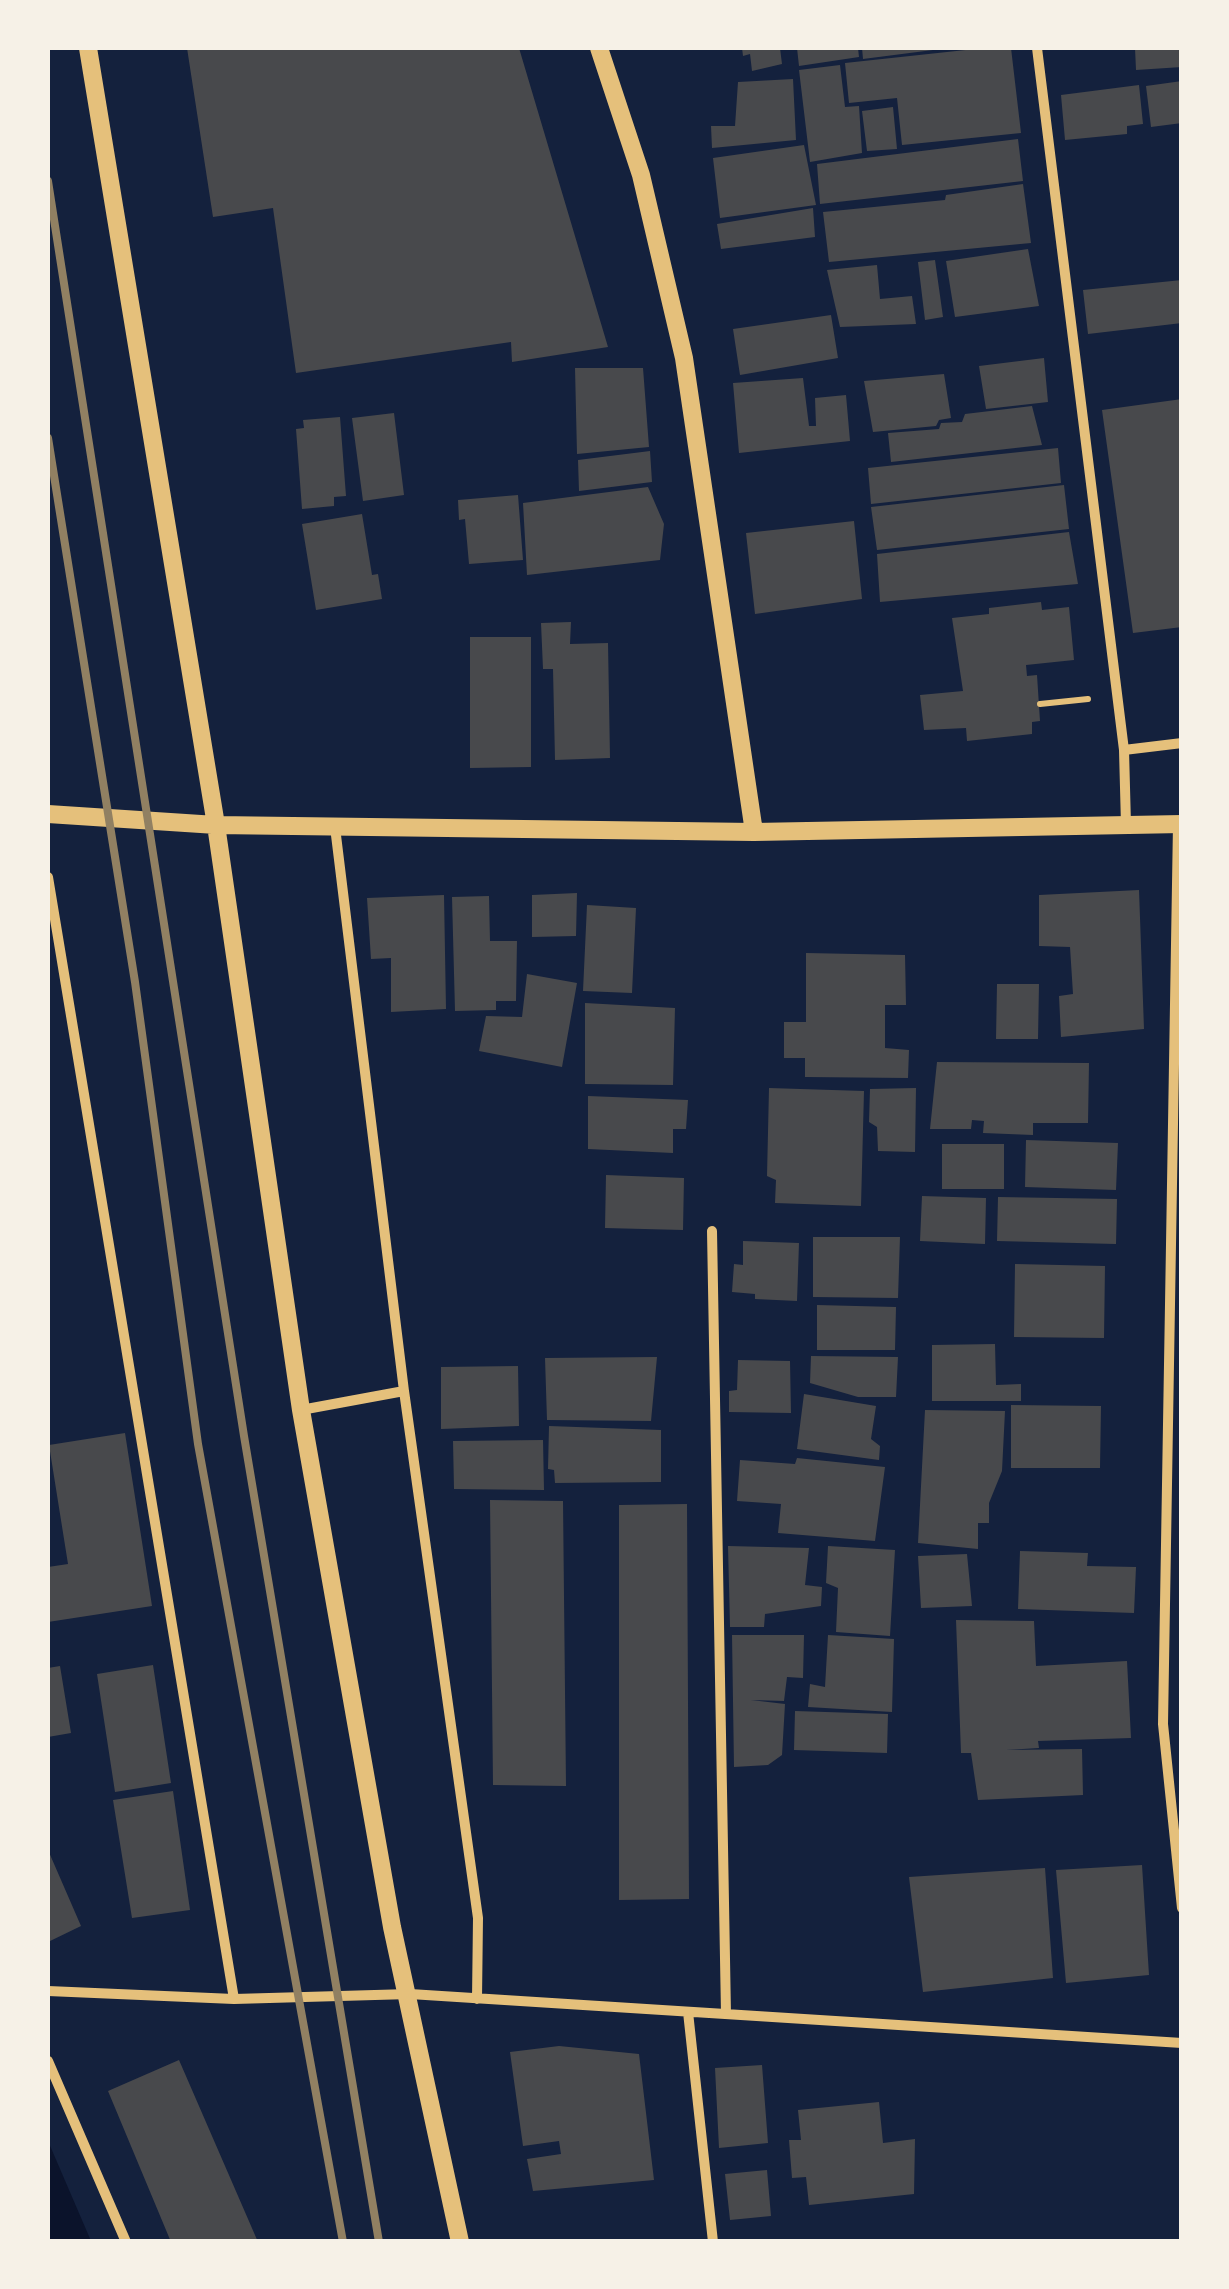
<!DOCTYPE html>
<style>
body{margin:0}
#map{position:relative;width:1229px;height:2289px;overflow:hidden;background:#14213d;font-family:"Fira Sans",sans-serif}
canvas{display:block}
.frame{position:absolute;inset:0;border:50px solid #f6f1e7;pointer-events:none}
</style>
<div id="map">
<canvas width="1229" height="2289"></canvas>
<div class="frame"></div>
</div>
<script>
const context = document.querySelector('canvas').getContext('2d');
context.lineJoin = 'round';
function fill(path, color) { context.fillStyle = color; context.fill(path, 'evenodd'); }
function trace(path, color, width, dash) { context.strokeStyle = color; context.lineWidth = width; context.lineCap = dash ? 'butt' : 'round'; context.setLineDash(dash || []); context.stroke(path); }
const water = new Path2D(`
 M48,2141L91,2241H48Z`);
const building = new Path2D(`
 M187,48H519L608,347L512,362L511,342L296,373L273,208L213,217Z
 M742,48H780L782,64L752,71L750,54L743,56Z
 M797,48H858L859,57L799,66Z
 M862,48H933V50L863,59Z
 M984,48H1011L1021,133L902,145L897,98L849,103L845,63Z
 M1135,48H1182V67L1136,70Z
 M840,65L845,107L859,106L862,153L810,162L799,70Z
 M793,79L796,140L712,148L711,126H735L738,82Z
 M1182,81V123L1151,127L1146,86Z
 M1139,85L1143,124L1127,126V134L1065,140L1061,95Z
 M893,107L897,149L867,151L862,111Z
 M1018,139L1023,181L820,204L817,164Z
 M804,145L816,205L720,218L713,158Z
 M1023,184L1031,243L829,262L823,212L945,200L946,195Z
 M813,208L815,237L721,249L717,224Z
 M1028,249L1039,306L955,317L946,261Z
 M935,260L943,317L925,320L918,262Z
 M877,265L880,299L912,296L916,324L840,327L827,270Z
 M1182,280V323L1088,334L1083,290Z
 M831,315L838,358L740,375L733,329Z
 M1044,358L1048,402L986,409L979,366Z
 M575,368H643L649,447L577,454Z
 M944,374L951,418L939,420L936,426L873,432L864,381Z
 M803,378L809,426H816L815,398L846,395L850,441L739,453L733,383Z
 M1182,399V627L1133,633L1102,410Z
 M1032,406L1042,445L891,462L888,433L939,429L941,423L962,422L965,414Z
 M394,413L404,495L363,501L352,418Z
 M340,417L346,496L334,497V506L302,509L296,429L304,428L303,420Z
 M1058,448L1061,483L871,504L868,468Z
 M650,451L652,482L579,491L578,460Z
 M1064,485L1069,529L877,550L871,507Z
 M648,487L664,524L660,560L527,575L523,503Z
 M518,495L523,560L469,564L465,519L459,520L458,500Z
 M362,514L372,575L378,574L382,599L316,610L302,524Z
 M854,521L862,599L755,614L746,533Z
 M1069,532L1078,584L880,602L877,554Z
 M1041,602L1042,610L1069,607L1074,660L1026,665L1027,676L1037,675L1040,721L1032,722V734L967,741L966,728L924,730L920,695L963,691L952,618L989,614V608Z
 M571,622L570,644L608,643L610,758L555,760L553,669H543L541,623Z
 M470,637H531V767L470,768Z
 M1139,890L1144,1029L1061,1037L1059,996L1073,994L1070,947L1039,946V895Z
 M577,893L576,936L532,937V895Z
 M444,895L446,1009L391,1012V958L371,959L367,898Z
 M489,896L490,941H517L516,1001H496V1010L455,1011L452,897Z
 M587,905L636,908L632,993L583,991Z
 M806,953L905,955L906,1005H885V1048L909,1050L908,1078L805,1077V1058H784V1022H806Z
 M527,974L577,983L562,1067L479,1051L486,1016L522,1017Z
 M997,984H1039L1038,1039H996Z
 M585,1003L675,1008L673,1085L585,1084Z
 M937,1062L1089,1063L1088,1123H1033V1135L983,1133L984,1121L972,1120L971,1129H930Z
 M769,1088L864,1091L861,1206L775,1203L776,1180L767,1176Z
 M916,1088L915,1152L878,1151L877,1127L869,1122L870,1089Z
 M588,1096L688,1100L686,1129H673V1153L588,1149Z
 M1026,1140L1118,1143L1116,1190L1025,1187Z
 M942,1144H1004V1189H942Z
 M606,1175L684,1178L683,1230L605,1228Z
 M922,1196L986,1198L985,1244L920,1241Z
 M998,1197L1117,1199L1116,1244L997,1241Z
 M813,1237H900L898,1298L813,1297Z
 M743,1241L799,1243L797,1301L755,1299V1294L732,1292L734,1264L743,1265Z
 M1015,1264L1105,1266L1104,1338L1014,1337Z
 M817,1305L896,1307L895,1350H817Z
 M995,1344L996,1385L1021,1384V1401H932V1345Z
 M811,1356L898,1357L896,1397H858L810,1383Z
 M657,1357L651,1421L547,1420L545,1358Z
 M738,1360L790,1361L791,1413L729,1412V1391L737,1390Z
 M518,1366L519,1426L441,1429V1367Z
 M804,1394L876,1406L871,1439L880,1446L879,1460L797,1449Z
 M1011,1405L1101,1406L1100,1468H1011Z
 M925,1410L1005,1411L1002,1471L989,1503V1523H978V1549L918,1543Z
 M549,1426L661,1430V1482L555,1483L554,1470L548,1469Z
 M125,1433L152,1606L48,1622V1567L68,1564L49,1445Z
 M543,1440L544,1490L454,1489L453,1441Z
 M797,1458L885,1467L875,1541L778,1533L781,1504L737,1501L740,1460L795,1464Z
 M490,1500L563,1501L566,1786L493,1785Z
 M687,1504L689,1899L619,1900V1505Z
 M728,1546L809,1548L805,1585L822,1587L821,1606L765,1614L764,1627H730Z
 M828,1546L895,1550L890,1636L836,1632L838,1588L826,1583Z
 M1020,1551L1088,1553L1087,1566L1136,1567L1134,1613L1018,1609Z
 M967,1554L972,1606L921,1608L918,1556Z
 M956,1620L1034,1621L1036,1666L1127,1661L1131,1738L1038,1741L1039,1748L1006,1750L1082,1749L1083,1795L978,1800L971,1753H961Z
 M732,1635H804L803,1678L787,1677L784,1701L751,1700L785,1704L782,1755L768,1765L734,1767Z
 M828,1635L894,1639L892,1712L808,1707L810,1684L825,1687Z
 M153,1665L171,1783L115,1792L97,1674Z
 M60,1666L71,1733L48,1737V1668Z
 M795,1711L888,1714L887,1753L794,1750Z
 M173,1791L190,1910L132,1918L113,1800Z
 M48,1850L81,1926L48,1942Z
 M1142,1865L1149,1975L1066,1983L1056,1870Z
 M1045,1868L1053,1978L923,1992L909,1877Z
 M559,2046L639,2054L654,2180L533,2191L527,2159L561,2154L559,2141L523,2146L510,2052Z
 M179,2060L258,2242H171L108,2091Z
 M762,2065L768,2143L719,2148L715,2068Z
 M879,2102L883,2143L915,2139L914,2194L809,2205L806,2177L792,2178L789,2140H801L798,2110Z
 M767,2170L771,2216L730,2220L725,2174Z`);
const path = new Path2D(`
 M1040,704L1088,699`);
const minor = new Path2D(`
 M1037,48L1124,750L1126,825
 M1124,750L1182,743
 M1178,824L1163,1724L1182,1908
 M335,827L404,1391
 M48,877L234,1999
 M712,1231L726,2014
 M301,1410L404,1391L478,1918L477,1999
 M48,1991L234,1999L410,1994L1182,2043
 M688,2012L713,2242
 M48,2061L126,2242`);
const tertiary = new Path2D(`
 M88,48L216,825L301,1410L392,1927L460,2242
 M599,48L641,175L684,358L754,832
 M48,814L216,825L754,832L1182,824`);
const rail = new Path2D(`
 M48,181L244,1436L379,2242
 M48,438L135,982L198,1444L343,2242`);
fill(water, '#0b132b');
fill(building, '#48494c');
trace(path, '#e5c07b', 6);
trace(minor, '#e5c07b', 10);
trace(tertiary, '#e5c07b', 18);
trace(rail, '#918062', 8);
</script>
